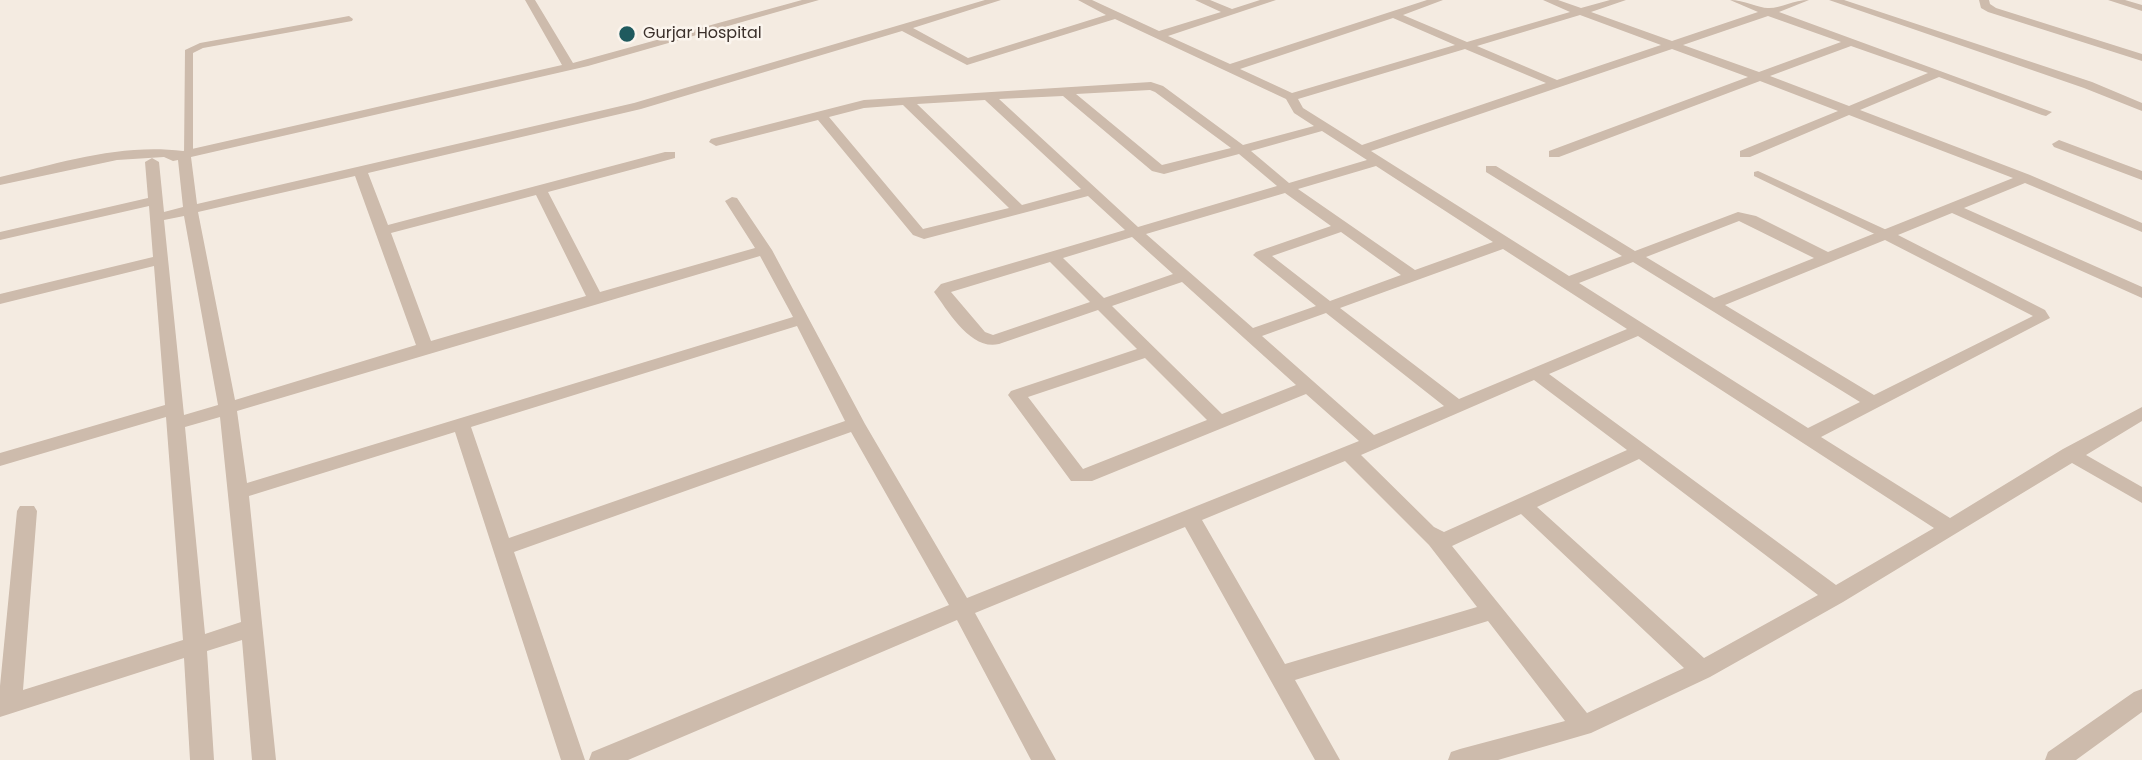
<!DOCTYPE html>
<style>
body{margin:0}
canvas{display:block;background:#f4ebe1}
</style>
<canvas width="2142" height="760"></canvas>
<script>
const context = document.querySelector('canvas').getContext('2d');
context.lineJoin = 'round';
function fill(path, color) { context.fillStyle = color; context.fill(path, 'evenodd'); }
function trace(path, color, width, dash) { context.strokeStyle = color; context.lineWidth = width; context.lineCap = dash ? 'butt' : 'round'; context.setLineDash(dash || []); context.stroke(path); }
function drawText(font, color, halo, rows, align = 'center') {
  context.font = font + ' Poppins,sans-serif'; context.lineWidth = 5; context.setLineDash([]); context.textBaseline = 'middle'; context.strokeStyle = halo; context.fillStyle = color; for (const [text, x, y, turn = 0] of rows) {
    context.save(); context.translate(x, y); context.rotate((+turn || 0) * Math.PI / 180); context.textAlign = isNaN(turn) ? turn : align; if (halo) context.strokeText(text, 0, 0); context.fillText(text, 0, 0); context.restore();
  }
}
const lane = new Path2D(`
 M349,16L353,19L352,21L203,48L193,53V154L192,156H184L185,50L200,43Z
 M1758,171L1891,232L1893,235L1887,239L1883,238L1754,176V172Z`);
const street = new Path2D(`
 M525,0H535L573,63L802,0H819L588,66L191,157L197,204L634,103L985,0H1001L913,28L968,58L1106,15L1078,0H1092L1159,31L1221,12L1195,0H1210L1232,9L1260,0H1276L1168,36L1230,64L1427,0H1443L1403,15L1467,42L1570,12L1543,0H1558L1581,8L1610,0H1626L1591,12L1672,41L1758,12L1730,0C1744,0 1761,9 1769,8C1782,8 1793,0 1809,0L1779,12L2052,112L2046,116L2042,115L1939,77L1860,110L2030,175L2142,223V232L2025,183L1964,208L2142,287V298L1952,213L1898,235L2045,310L2050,318L1821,437L1950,518L2063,449L2142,407V421L2086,455L2142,487V503L2072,463L1843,602L1710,677L1591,733L1498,760H1448L1451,752L1460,749L1565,721L1488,621L1295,680L1340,760H1315L1185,527L975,613L1056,760H1031L957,620L628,760H589L592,752L949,605L851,432L514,552L585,760H561L455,432L249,496L276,760H252L242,640L207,651L214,760H190L184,658L0,717V686L17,511L20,506H34L37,511L23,690L183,640L166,417L0,466V453L165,405L154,266L0,304V294L153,257L149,206L0,240V232L148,198L145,162L152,158L159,162L164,212L183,207L178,160L173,161L164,157L117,160L0,185V177C60,163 121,143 183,151L562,65ZM1580,15L1661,45L1557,80L1477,46ZM1768,16L1841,42L1759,72L1683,45ZM1393,18L1455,45L1292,93L1240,69ZM1115,19L1286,99L1294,113L1314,126L1243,145L1163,86L1151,82L864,100L711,139L709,142L716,146L818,120L913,235L924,239L1088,196L1125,230L941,284L934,292C948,311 971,351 999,344L1098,310L1137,349L1011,391L1008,395L1071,481H1092L1306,394L1359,441L967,598L865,424L772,250L737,198L732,197L725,201L755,248L600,292L548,192L675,158V152H665L388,225L368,173L641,109L902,31L967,65ZM1851,46L1928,73L1849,106L1770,76ZM1465,49L1546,83L1362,145L1303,108L1298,99ZM1672,49L1748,77L1549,151V157H1559L1760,81L1838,111L1740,151V157H1750L1849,115L2013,178L1828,252L1756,216L1738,212L1635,251L1496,166H1486V172L1622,256L1569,276L1371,151ZM1150,90L1155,92L1231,148L1162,165L1076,94ZM1063,96L1152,171L1164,174L1239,154L1277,186L1138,227L999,99ZM985,100L986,101L1081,189L1022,205L917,104ZM903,105L904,106L1009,208L923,229L829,117L864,108ZM1322,131L1367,160L1289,183L1251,151ZM1376,166L1493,242L1415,270L1298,189ZM355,176L416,345L235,400L198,212ZM1285,193L1331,226L1256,252L1253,255L1316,306L1253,328L1146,234ZM536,195L586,296L431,341L391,233ZM184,216L218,405L184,415L164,220ZM1739,221L1814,258L1714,298L1646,257ZM1341,232L1401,275L1330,301L1272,256ZM1132,237L1173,274L1104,298L1063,258ZM1885,240L2033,316L1874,395L1725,305ZM1503,249L1627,329L1459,399L1340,308ZM760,256L793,317L247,483L237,411ZM1050,262L1090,302L993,335L985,332L951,292ZM1633,262L1860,402L1808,428L1579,283ZM1182,282L1296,385L1222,414L1112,306ZM1326,313L1444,406L1374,435L1262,336ZM797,326L845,421L509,538L471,427ZM1638,336L1934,528L1836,585L1549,374ZM1145,358L1207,420L1083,469L1028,397ZM1534,380L1627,450L1444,532L1434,527L1361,455ZM220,417L241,622L205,634L185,427ZM1639,459L1818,595L1704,658L1537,507ZM1345,461L1429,545L1477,607L1285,664L1202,520ZM1521,514L1684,668L1587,713L1452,546Z
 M1829,0H1844L2092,82L2142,103V111L2084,88Z
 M1979,0H1989L1990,4L1996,8L2142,54V61L1988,12L1981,8Z
 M2108,0H2125L2142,5V11Z
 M2059,140L2142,171V180L2054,147L2052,144Z
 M2142,689V712L2076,760H2045L2048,752L2134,692Z`);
const markers = [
 [627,34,9,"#1f5a5e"]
];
const farPoinames = [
 ["Gurjar Hospital",643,34]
];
fill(lane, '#cdbbac');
fill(street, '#cdbbac');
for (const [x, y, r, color] of markers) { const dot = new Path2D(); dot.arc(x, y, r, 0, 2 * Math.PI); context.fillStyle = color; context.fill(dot); trace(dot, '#fbf5ee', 2.5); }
drawText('16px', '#3b302b', '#fbf5ee', farPoinames, 'left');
</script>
